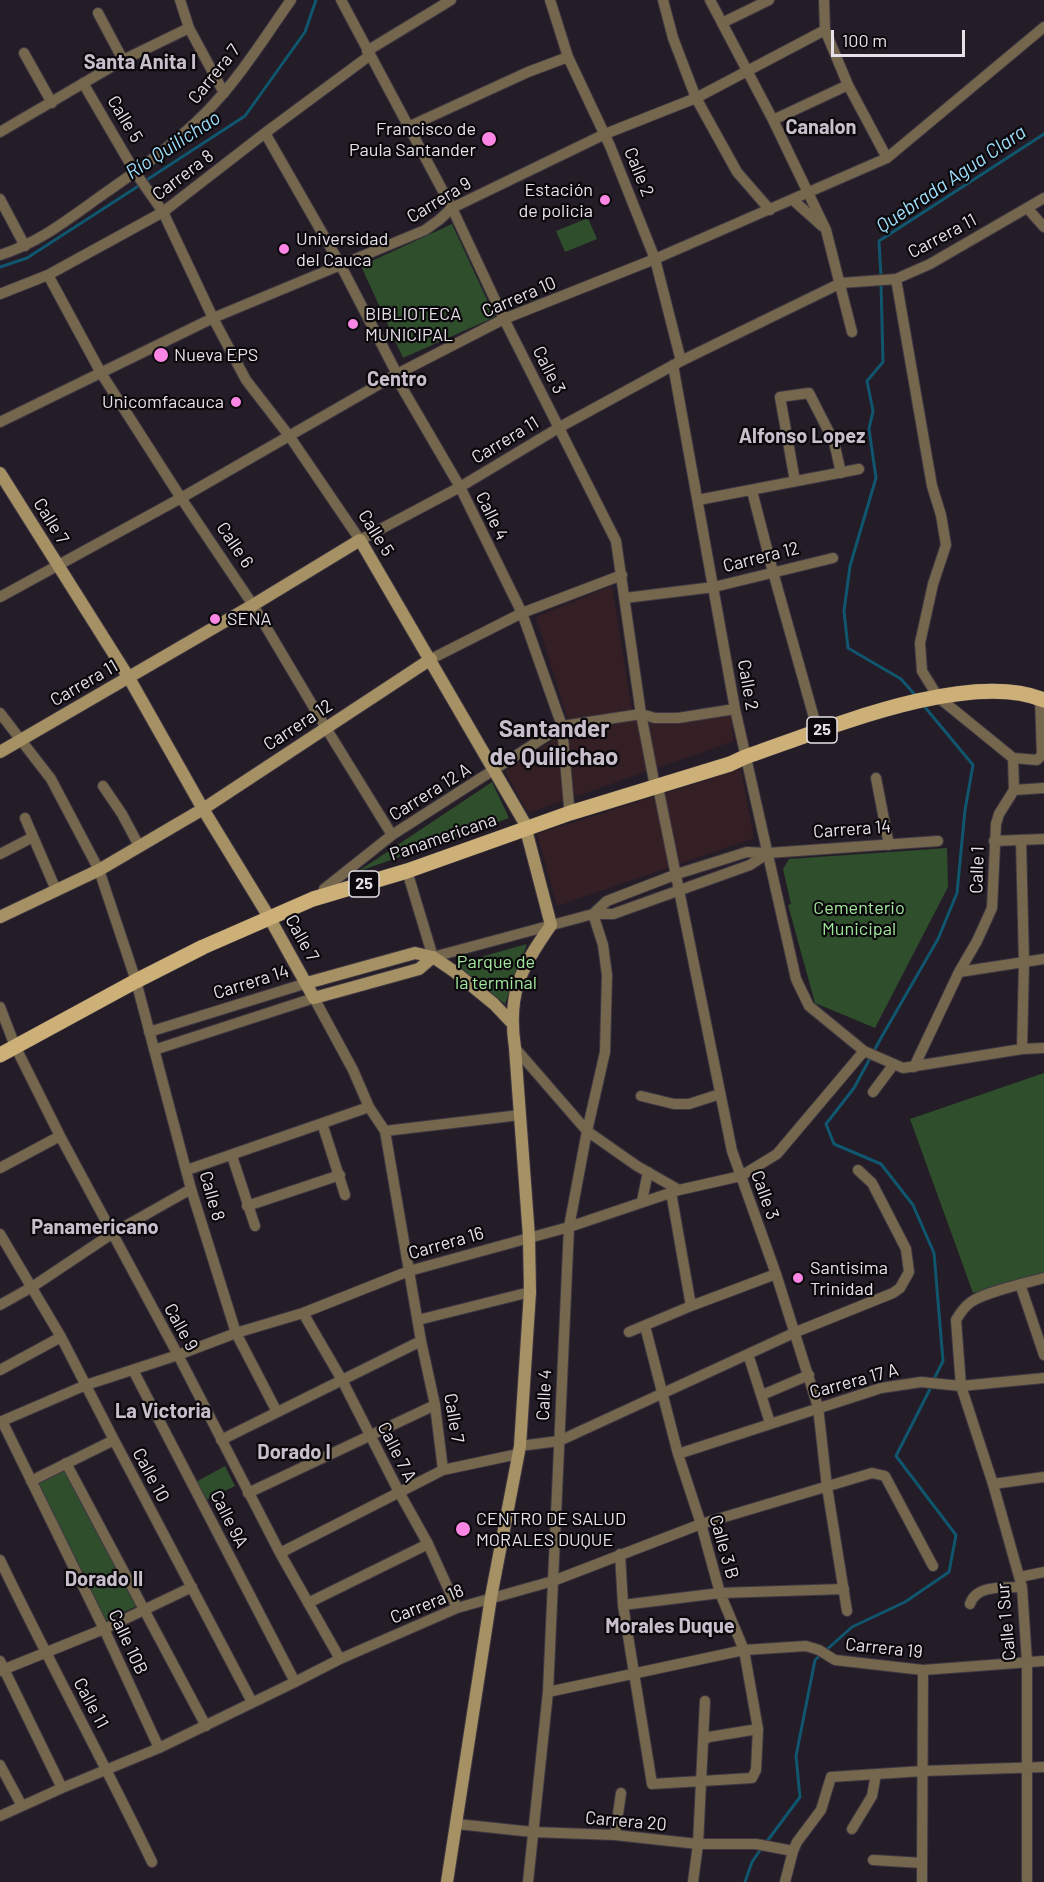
<!DOCTYPE html>
<meta charset="utf-8">
<style>
body{margin:0}
#map{position:relative;width:1044px;height:1882px;overflow:hidden;background:#241c27;font-family:Barlow,sans-serif}
canvas{display:block}
.scale{position:absolute;left:831px;top:30px;width:134px;height:27px;box-sizing:border-box;border:3px solid #e6e1e8;border-top:0;padding-left:8px;font-size:18px;line-height:21px;white-space:nowrap;color:#e6e1e8;-webkit-text-stroke:4px #0b080c;paint-order:stroke}
</style>
<div id="map">
<canvas width="1044" height="1882"></canvas>
<div class="scale">100 m</div>
</div>
<script>
const context = document.querySelector('canvas').getContext('2d');
context.lineJoin = 'round';
function fill(path, color) { context.fillStyle = color; context.fill(path, 'evenodd'); }
function trace(path, color, width, dash) { context.strokeStyle = color; context.lineWidth = width; context.lineCap = dash ? 'butt' : 'round'; context.setLineDash(dash || []); context.stroke(path); }
function drawText(font, color, halo, rows, align = 'center') {
  context.font = font + ' Barlow,sans-serif'; context.lineWidth = 4.5; context.setLineDash([]); context.textBaseline = 'middle'; context.strokeStyle = halo; context.fillStyle = color; for (const [text, x, y, turn = 0] of rows) {
    context.save(); context.translate(x, y); context.rotate((+turn || 0) * Math.PI / 180); context.textAlign = isNaN(turn) ? turn : align; if (halo) context.strokeText(text, 0, 0); context.fillText(text, 0, 0); context.restore();
  }
}
const commercial = new Path2D(`
 M612,586L632,711L568,720L536,617Z
 M731,714L734,741L528,813L505,771L569,730L635,720Z
 M741,769L754,838L557,906L537,834Z`);
const green = new Path2D(`
 M588,218L597,239L565,252L556,231Z
 M452,224L495,317L403,358L361,266Z
 M492,782L509,818L357,872Z
 M947,848L948,887L875,1028L815,1003L788,905L791,904L783,869L789,859Z
 M527,944L505,1004L455,964Z
 M1044,1073V1276L973,1293L910,1119Z
 M67,1466L137,1606L103,1622L35,1482Z
 M225,1466L235,1486L204,1501L194,1483Z`);
const stream = new Path2D(`
 M145,181L245,116L305,32L316,0
 M0,267L27,258L140,185
 M881,277L879,241L1044,134
 M881,283L883,362L867,381L873,411L869,429L876,478L850,566L844,611L848,648L901,679L916,696
 M924,706L973,765L965,810L957,893L938,939L881,1038L854,1088L826,1124L834,1144L881,1164L913,1205L934,1253L943,1361L933,1381
 M765,1844L800,1797L796,1756L815,1660L852,1627L905,1602L949,1572L956,1535L896,1456L931,1387
 M745,1882L752,1862L761,1849`);
const street = new Path2D(`
 M180,0L189,28L224,93
 M341,0L452,208L504,319L616,541L641,714L654,781
 M550,0L568,57L610,146L655,259L681,361
 M663,0L673,38L696,98L737,172L770,210
 M710,0L773,120L826,230L852,332
 M824,0L825,30L848,85L887,158
 M98,13L123,60
 M722,23L769,0
 M367,51L451,0
 M24,53L52,103
 M83,83L135,172L163,212L213,318L246,380L290,437L360,540L460,487L560,427L681,361L841,283L896,279L930,264L1044,198
 M773,120L848,85
 M408,127L528,72L568,57
 M0,132L123,60L189,28
 M265,133L340,264L397,374V379L460,487L522,613L562,726L569,806
 M0,199L25,246
 M793,200L822,226
 M1028,209L1044,227
 M0,255C38,243 66,221 98,198C141,168 187,136 221,96C247,67 268,32 291,0
 M48,275L101,373L181,498L253,605L326,728L392,835
 M896,279L932,486L941,515L946,545L933,584L920,643L922,671L938,697L1013,758L1014,790L999,814L996,824L992,908L977,941L959,972L914,1067
 M0,294L48,275L163,212L265,133L369,56
 M673,365L735,709L796,979L809,1006L864,1051L903,1068L1022,1049L1044,1048
 M0,422L213,318L425,230L439,220L452,208L605,134L696,98L825,30
 M795,481L780,397L809,393L834,442L841,473
 M752,491L773,572L818,732
 M698,500L859,469
 M0,597L181,498L397,374L504,319L655,259L887,158L1044,27
 M625,598L714,587L833,558
 M431,659L522,613L622,575
 M0,713L51,779L99,870L134,975
 M1013,758L1037,760L1042,755L1040,698
 M876,778L889,845
 M103,786L122,814L139,846
 M658,787L732,1151L776,1274L818,1407L827,1487L847,1611
 M1014,790L1044,788
 M25,818L56,890
 M1021,840L1024,962L1022,1049
 M994,841L1044,839
 M0,854L33,837
 M407,871L433,957L593,914H613L750,865L768,853
 M324,889L392,835L562,726L641,714L655,718H678L735,709
 M593,914L607,901L677,874L747,852L768,853L938,841
 M959,972L1044,959
 M136,981L191,1189L236,1333L277,1412
 M0,1007L15,1046L60,1136L178,1355L280,1553L340,1659
 M149,1032L307,983
 M515,1048L587,1131L637,1166L679,1190
 M154,1050L314,998L353,1070L369,1107L385,1131L421,1341L435,1405L443,1470
 M873,1092L894,1064
 M641,1096L674,1104H689L720,1094
 M322,1123L345,1195
 M385,1131L520,1115
 M232,1156L255,1226
 M0,1168L60,1136
 M187,1170L369,1107
 M671,1192L691,1306
 M642,1201L648,1172
 M247,1206L340,1175
 M0,1234L61,1337L114,1440L252,1702
 M1020,1284L1044,1355
 M0,1305L32,1287L113,1233L191,1189
 M303,1313L342,1380L399,1492L428,1544L457,1608
 M418,1320L530,1292
 M629,1332L691,1306L776,1274
 M748,1354L770,1423
 M0,1370L61,1337
 M133,1370L295,1682
 M762,1395L809,1375
 M2,1421L104,1629L159,1748
 M0,1422L86,1385L178,1355L236,1333L303,1313L409,1271L569,1227L679,1190L741,1176L777,1154L864,1051
 M221,1440L421,1341
 M520,1446L559,1441L796,1332L893,1293L900,1288L909,1272L906,1249L872,1183L858,1170
 M678,1454L881,1388L921,1382L961,1386L1044,1378
 M66,1463L206,1726
 M31,1481L114,1440
 M993,1484L1044,1477
 M248,1493L435,1405
 M280,1553L443,1470L518,1454
 M620,1554L623,1605L652,1784L752,1778L756,1770L758,1729L744,1650L720,1593L701,1524L678,1454L645,1326
 M0,1560C49,1662 103,1760 152,1862
 M1020,1577L1044,1572
 M308,1603L428,1544
 M970,1604C976,1584 1005,1588 1022,1587
 M623,1605L720,1593L844,1589
 M0,1661L62,1788
 M0,1671L104,1629L192,1587
 M548,1692L744,1650L806,1646L819,1650L835,1660L923,1670L1044,1661
 M704,1740L709,1737L758,1729
 M0,1765L22,1806
 M0,1816L62,1788L159,1748L295,1682L340,1659L457,1608L553,1581L701,1524L872,1473L885,1476L933,1566
 M457,1824L533,1832L615,1835L698,1844H756L793,1851
 M852,1829L872,1796L876,1774
 M615,1835L621,1793
 M873,1860L922,1863
 M528,1882L548,1692L569,1227L587,1131L605,1052L607,975L603,945L593,914
 M693,1882L698,1844L705,1701
 M785,1882L793,1851L797,1842L821,1810L831,1777L923,1771L1044,1767
 M922,1882L923,1670
 M1027,1882V1662L1022,1587L993,1484L961,1386L956,1320C960,1313 964,1307 971,1302C985,1292 1026,1283 1044,1278`);
const secondary = new Path2D(`
 M0,473L129,678L203,809L269,917L314,998L419,969L433,957
 M0,752L253,605L360,540L524,822L551,925C520,969 507,994 515,1048L529,1237L530,1292L520,1446L491,1597L447,1882
 M0,917L99,870L203,809L431,659
 M307,983L415,953L433,957L455,972L494,1004L511,1022`);
const primary = new Path2D(`
 M0,1055L136,981L203,947L313,899L407,871L570,813L730,764L745,757C821,731 968,668 1044,700`);
const markers = [
 [489,139,8,"#fc86e3"],
 [605,200,6,"#fc86e3"],
 [284,249,6,"#fc86e3"],
 [353,324,6,"#fc86e3"],
 [161,355,8,"#fc86e3"],
 [236,402,6,"#fc86e3"],
 [215,619,6,"#fc86e3"],
 [798,1278,6,"#fc86e3"],
 [463,1529,8,"#fc86e3"]
];
const shields = [
 [822,730,30],
 [364,884,30]
];
const shieldNames = [
 ["25",822,730],
 ["25",364,884]
];
const streetNames = [
 ["Carrera 7",214,74,-51],
 ["Calle 5",125,119,59],
 ["Calle 2",639,172,68],
 ["Carrera 8",183,175,-37],
 ["Carrera 9",439,200,-31],
 ["Carrera 11",942,236,-28],
 ["Carrera 10",519,297,-23],
 ["Calle 3",549,370,63],
 ["Carrera 11",505,440,-31],
 ["Calle 4",492,516,64],
 ["Calle 7",51,521,58],
 ["Calle 5",376,533,58],
 ["Calle 6",235,545,56],
 ["Carrera 12",761,557,-14],
 ["Carrera 11",84,683,-30],
 ["Calle 2",748,685,80],
 ["Carrera 12",298,725,-33],
 ["Carrera 12 A",430,792,-32],
 ["Carrera 14",852,829,-4],
 ["Panamericana",443,837,-19],
 ["Calle 1",977,870,-88],
 ["Calle 7",302,938,61],
 ["Carrera 14",251,982,-17],
 ["Calle 3",765,1195,70],
 ["Calle 8",212,1196,74],
 ["Carrera 16",446,1243,-16],
 ["Calle 9",181,1327,61],
 ["Carrera 17 A",854,1381,-15],
 ["Calle 4",544,1395,-87],
 ["Calle 7",454,1418,81],
 ["Calle 7 A",397,1452,63],
 ["Calle 10",151,1475,62],
 ["Calle 9A",229,1519,63],
 ["Calle 3 B",724,1547,74],
 ["Carrera 18",427,1604,-22],
 ["Calle 1 Sur",1006,1622,-95],
 ["Calle 10B",128,1642,65],
 ["Carrera 19",884,1648,6],
 ["Calle 11",91,1703,62],
 ["Carrera 20",626,1821,5]
];
const poiNames = [
 ["Francisco de",476,129,"right"],
 ["Paula Santander",476,150,"right"],
 ["Estación",593,190,"right"],
 ["de policia",593,211,"right"],
 ["Universidad",296,239],
 ["del Cauca",296,260],
 ["BIBLIOTECA",365,314],
 ["MUNICIPAL",365,335],
 ["Nueva EPS",174,355],
 ["Unicomfacauca",224,402,"right"],
 ["SENA",227,619],
 ["Santisima",810,1268],
 ["Trinidad",810,1289],
 ["CENTRO DE SALUD",476,1519],
 ["MORALES DUQUE",476,1540]
];
const parkNames = [
 ["Cementerio",859,908],
 ["Municipal",859,929],
 ["Parque de",496,962],
 ["la terminal",496,983]
];
const neighbourhoodNames = [
 ["Santa Anita I",140,62],
 ["Canalon",821,127],
 ["Centro",397,379],
 ["Alfonso Lopez",802,436],
 ["Panamericano",95,1227],
 ["La Victoria",163,1411],
 ["Dorado I",294,1452],
 ["Dorado II",104,1579],
 ["Morales Duque",670,1626]
];
const waterNames = [
 ["Río Quilichao",173,145,-33],
 ["Quebrada Agua Clara",951,179,-34]
];
const districtNames = [
 ["Santander",554,729],
 ["de Quilichao",554,757]
];
fill(commercial, '#342024');
fill(green, '#2e4e2c');
trace(stream, '#0f566e', 3);
trace(street, '#3f3842', 12);
trace(secondary, '#3f3842', 14);
trace(primary, '#3f3842', 16);
trace(street, '#75674d', 10);
trace(secondary, '#a69165', 12);
trace(primary, '#ccb078', 15);
for (const [x, y, r, color] of markers) { const dot = new Path2D(); dot.arc(x, y, r, 0, 2 * Math.PI); context.fillStyle = color; context.fill(dot); trace(dot, '#0b080c', 2); }
for (const [x, y, w] of shields) { const box = new Path2D(); box.roundRect(x - w / 2, y - 13, w, 26, 4.5); context.fillStyle = '#0b080c'; context.fill(box); trace(box, '#e6e1e8', 1.5); }
drawText('bold 16px', '#e6e1e8', null, shieldNames);
drawText('18px', '#e6e1e8', '#0b080c', streetNames);
drawText('18px', '#e6e1e8', '#0b080c', poiNames, 'left');
drawText('18px', '#a0e79b', '#0b080c', parkNames);
drawText('bold 20px', '#c8becc', '#0b080c', neighbourhoodNames);
drawText('italic 20px', '#9dddf9', '#0b080c', waterNames);
drawText('bold 24px', '#c8becc', '#0b080c', districtNames);
</script>
